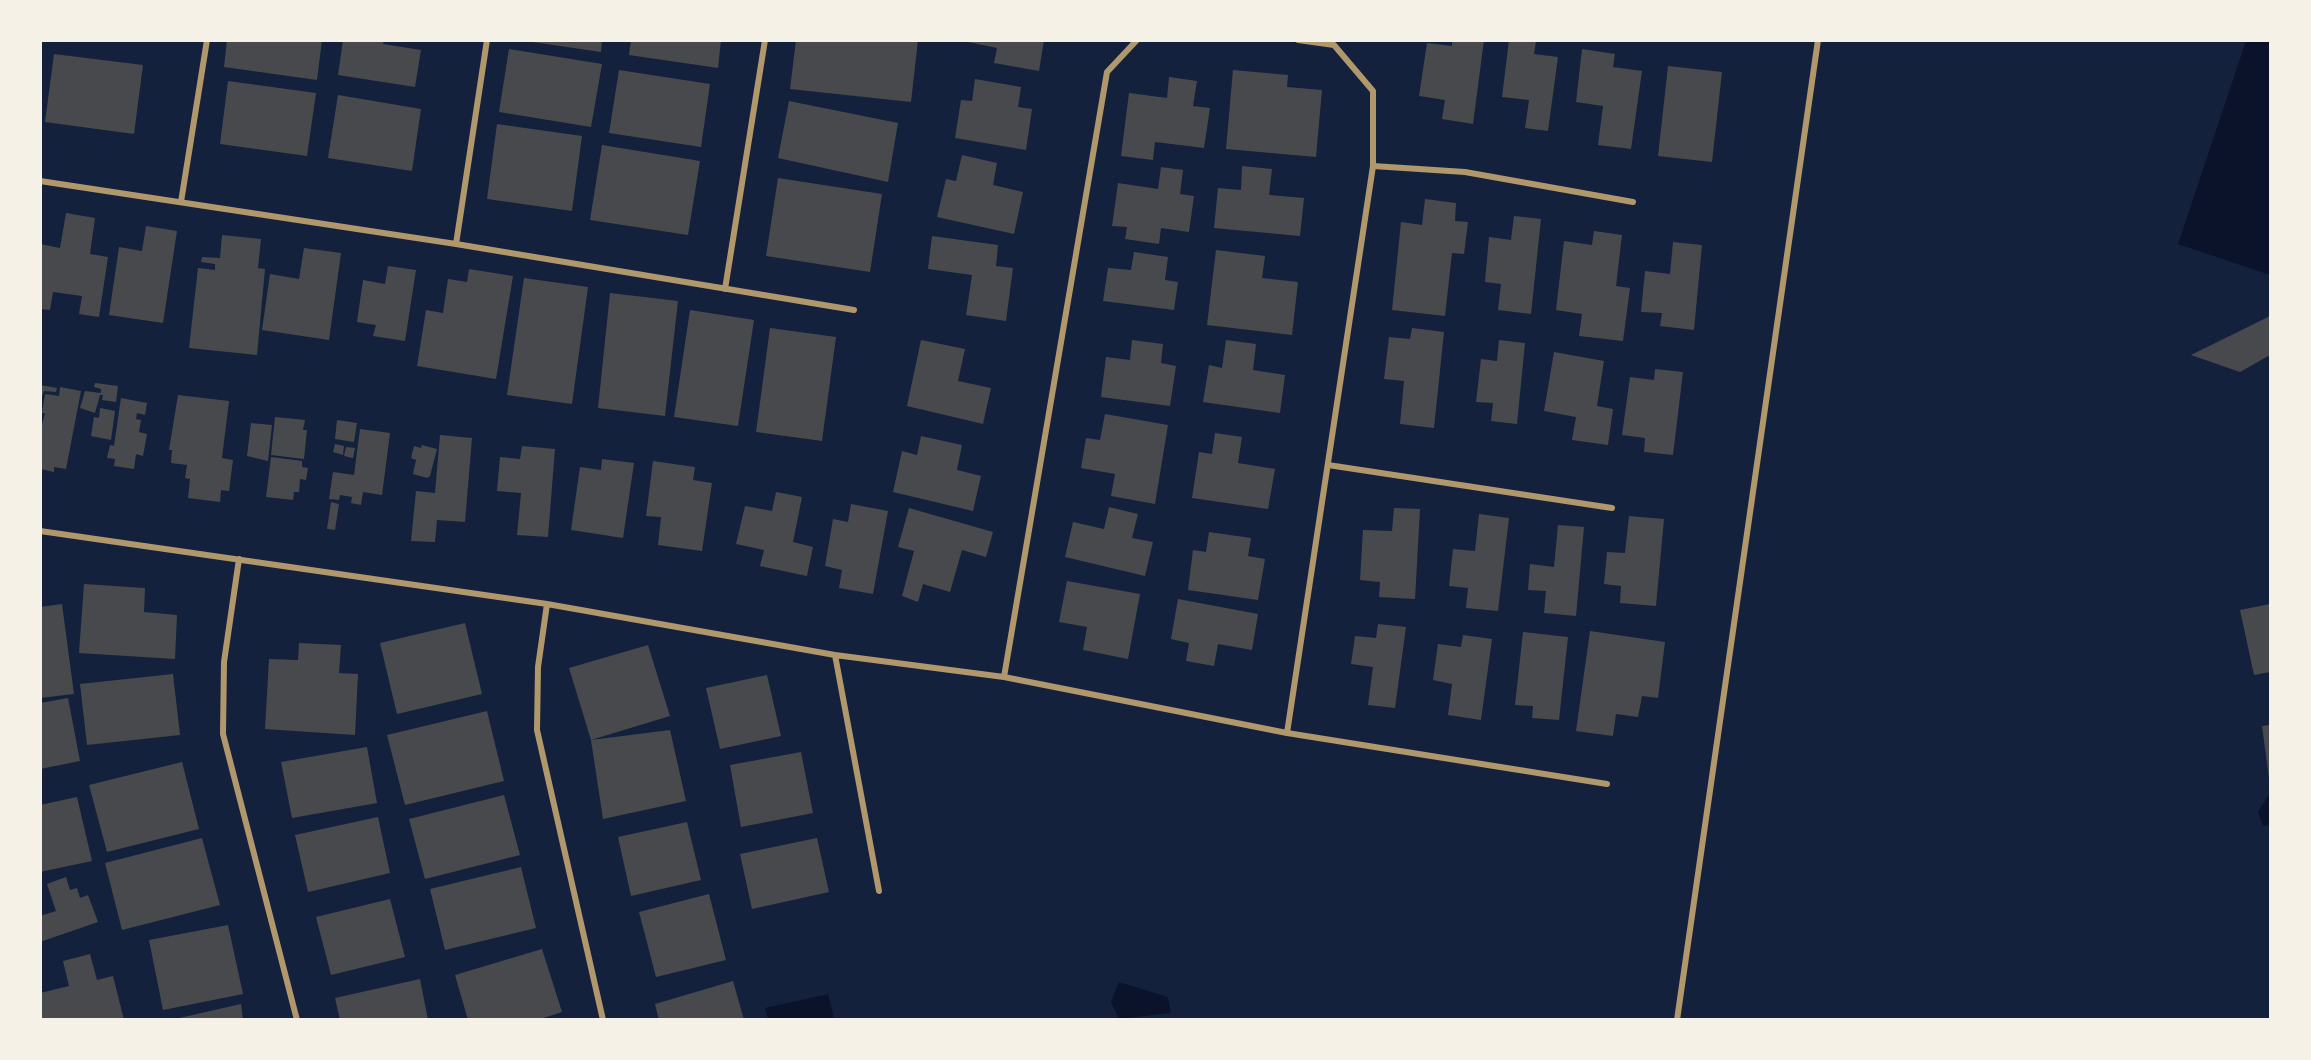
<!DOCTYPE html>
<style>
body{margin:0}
#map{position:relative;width:2311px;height:1060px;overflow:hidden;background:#14213d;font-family:Raleway,sans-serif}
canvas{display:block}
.frame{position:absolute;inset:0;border:42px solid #f6f1e7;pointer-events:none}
</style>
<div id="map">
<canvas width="2311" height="1060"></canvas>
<div class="frame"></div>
</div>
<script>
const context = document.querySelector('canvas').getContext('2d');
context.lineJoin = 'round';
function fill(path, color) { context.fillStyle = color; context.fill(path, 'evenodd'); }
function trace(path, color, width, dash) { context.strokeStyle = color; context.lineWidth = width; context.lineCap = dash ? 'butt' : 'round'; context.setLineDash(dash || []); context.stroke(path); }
const water = new Path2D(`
 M2246,41H2270V275L2178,244Z
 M2268,796H2270V825L2263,826L2258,812Z
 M1119,982L1168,997L1171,1013L1119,1019L1111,1002Z
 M828,994L834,1019H768L765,1008Z`);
const building = new Path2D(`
 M227,40H322L317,80L224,67Z
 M343,40H384L383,44L421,50L415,87L338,75Z
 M519,40H602L601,52Z
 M631,40H721L718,68L629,55Z
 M796,40H918L911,102L790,89Z
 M959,40H1044L1039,71L994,63L997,48Z
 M1452,40H1484L1473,124L1442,119L1445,100L1419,96L1427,43L1452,46Z
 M1509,40L1536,41L1534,54L1558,57L1548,131L1525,128L1529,100L1502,97Z
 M509,49L602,64L591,127L499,112Z
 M1582,49L1615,54L1613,67L1642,71L1631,149L1598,145L1603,106L1576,102Z
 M54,54L143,65L134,134L45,122Z
 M1668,66L1722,72L1712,162L1658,156Z
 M619,70L710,84L701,147L609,133Z
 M1233,70L1288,75L1287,87L1322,90L1316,157L1226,149Z
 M1169,77L1197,81L1193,106L1210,108L1204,148L1155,142L1153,160L1121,156L1129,93L1167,98Z
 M975,79L1021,87L1018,107L1032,109L1026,150L955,138L961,100L972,101Z
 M228,81L316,93L307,156L220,144Z
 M338,95L421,109L412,171L328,158Z
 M789,101L898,123L888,182L778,158Z
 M497,124L582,136L572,211L487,199Z
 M602,145L700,161L688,235L590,220Z
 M962,155L997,163L993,185L1023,192L1014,234L937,217L946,179L956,181Z
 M1242,166L1272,169L1269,195L1304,198L1300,236L1214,228L1218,188L1241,190Z
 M1161,167L1183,170L1180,194L1194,196L1189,232L1161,228L1159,244L1125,239L1127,227L1112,226L1118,183L1158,189Z
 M778,178L882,194L870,272L766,256Z
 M1425,199L1456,203L1455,221L1468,222L1464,254L1452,253L1445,316L1392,310L1401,222L1422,225Z
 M66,213L95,218L90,254L108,257L99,317L79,314L82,296L53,292L50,310L40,309V244L60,248Z
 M1514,216L1541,219L1531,314L1498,310L1501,284L1485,282L1489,237L1511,240Z
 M146,226L177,231L163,323L109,315L119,247L142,251Z
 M1594,231L1622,235L1616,286L1630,288L1623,341L1579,336L1582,314L1556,310L1564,241L1592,245Z
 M222,235L261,239L258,268L265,269L257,355L189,348L198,268L215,270V264L201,262L202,257L220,258Z
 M932,236L998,245L996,266L1013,268L1006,321L966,315L972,275L928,269Z
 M1673,242L1702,245L1694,330L1660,326L1662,313L1641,312L1645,271L1670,274Z
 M304,248L341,253L329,340L262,330L270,274L299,279Z
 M1216,250L1265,256L1262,278L1298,282L1292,335L1207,325Z
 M1134,252L1168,257L1165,280L1178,282L1174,310L1103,301L1108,268L1131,270Z
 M388,266L416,270L405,341L373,336L376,325L357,322L363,280L385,284Z
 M469,269L513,276L496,379L417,366L426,310L443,313L448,279L467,282Z
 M524,278L588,287L572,404L507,395Z
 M610,293L678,301L665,416L598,408Z
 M690,310L754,320L738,426L674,417Z
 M2270,316V355L2240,372L2191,355Z
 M770,328L836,337L822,441L756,432Z
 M1412,328L1444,332L1434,428L1400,424L1404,381L1384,379L1389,337L1410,339Z
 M921,340L965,349L958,381L991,388L983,424L907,406Z
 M1132,340L1163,344L1161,363L1176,366L1170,406L1101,397L1106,357L1130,360Z
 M1226,340L1256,344L1253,370L1285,375L1280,413L1203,402L1209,365L1222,368Z
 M1499,340L1525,343L1517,424L1491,421L1493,403L1476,402L1481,359L1497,361Z
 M1554,352L1604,361L1597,406L1613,409L1608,445L1572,440L1576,417L1544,411Z
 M1655,369L1683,372L1673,455L1644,452L1645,438L1622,435L1630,377L1654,380Z
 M95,383L118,386L116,402L102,400L103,395H100L95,413L80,408L85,391L101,393V389L94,387Z
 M40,385L57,388L56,392L44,391L40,402Z
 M60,387L81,391L66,469L54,467V472L40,469V432L45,413H42L45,394L59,396Z
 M178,395L229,401L222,458L233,460L229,491L221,490L220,502L188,498L190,479L185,478L187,465L171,463L172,450H169Z
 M121,398L147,403L145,415L137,413L136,419L141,420L139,432L147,434L143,456L136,454L134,469L114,466L115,459L107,458L110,445L114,446Z
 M100,408L115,411L111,440L91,436L94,417L99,418Z
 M1105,414L1168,425L1155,504L1111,496L1115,474L1081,468L1086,438L1100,440Z
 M275,417L305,420L303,430H307L304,459L271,455Z
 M337,420L357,423L354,442L335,439Z
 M251,423L272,425L268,461L247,456Z
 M360,429L390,433L382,495L363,492L361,505L351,503L352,497L340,495L339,500L329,499L333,472L354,475Z
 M1215,433L1242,437L1238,463L1275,469L1268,509L1192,498L1199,452L1212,454Z
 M440,435L472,438L465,522L437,520L435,542L411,541L416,491L435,493Z
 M921,436L962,445L957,470L981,476L973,511L893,492L902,451L917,455Z
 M335,444L344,446L343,455L333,452Z
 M422,445L437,449L430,476L427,478L413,474L416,460L411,458L414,446L421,448Z
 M522,446L555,449L548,537L517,535L521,493L497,491L500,457L520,459Z
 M346,447L355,448L353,458L344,456Z
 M271,457L302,461V467L308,468L306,480L300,479L299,492H294L293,500L266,497Z
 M602,459L634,463L623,538L571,530L580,467L601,470Z
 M653,461L695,467L693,480L712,483L702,551L658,545L661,517L646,516Z
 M776,492L802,497L793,542L813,547L807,576L760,566L764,550L736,544L745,506L772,511Z
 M331,502L339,504L335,530L327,529Z
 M851,504L888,511L873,594L839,588L842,570L825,566L833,519L848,522Z
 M1109,507L1138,514L1132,538L1153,542L1145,576L1065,557L1073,522L1104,529Z
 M909,508L993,532L986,557L962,550L950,592L923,584L918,602L902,596L914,551L898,547Z
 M1394,508L1420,509L1415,599L1379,597L1380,582L1360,580L1363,530L1392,531Z
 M1479,514L1509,518L1498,611L1466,608L1468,588L1449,586L1453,549L1475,551Z
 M1629,516L1664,519L1656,606L1620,603L1621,586L1604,584L1607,552L1625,553Z
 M1558,525L1584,527L1576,616L1544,613L1546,591L1528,590L1530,564L1554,567Z
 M1209,532L1251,538L1248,556L1265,559L1258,600L1188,590L1193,550L1206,552Z
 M1067,581L1140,594L1128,659L1083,650L1087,627L1059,622Z
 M84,584L145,588L144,612L177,615L175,659L79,653Z
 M1178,599L1258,614L1252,650L1218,644L1214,666L1186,661L1189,643L1171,639Z
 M62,604L74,694L40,698V607Z
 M2270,604V672L2254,675L2240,610Z
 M465,623L482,694L397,714L380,643Z
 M1378,624L1406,627L1395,708L1368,705L1373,667L1351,664L1355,636L1376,638Z
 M1590,631L1665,642L1658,698L1642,696L1638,717L1616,714L1613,736L1576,731Z
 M1523,632L1568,637L1559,720L1532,718L1533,706L1515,705Z
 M1463,635L1492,639L1481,720L1448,715L1452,684L1433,680L1438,644L1461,647Z
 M299,643L341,645L339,673L358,674L355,735L265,729L269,659L298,660Z
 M648,645L670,716L591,740L569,668Z
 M173,674L180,735L87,745L80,684Z
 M767,675L781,736L720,749L706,688Z
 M68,698L80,761L40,769V703Z
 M487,711L504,781L405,805L387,735Z
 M2270,725V778H2269L2262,726Z
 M670,730L686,801L603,819L591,740Z
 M367,747L377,803L292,818L281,762Z
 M801,752L813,813L741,827L730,765Z
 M182,762L199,829L107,852L89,785Z
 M504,795L520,855L425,879L409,819Z
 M77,797L92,861L40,872V805Z
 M378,817L390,873L308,892L295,835Z
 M687,822L701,880L631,896L618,837Z
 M202,838L220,905L122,930L105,863Z
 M817,838L829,892L752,909L740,854Z
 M521,867L536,928L445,950L430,889Z
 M66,877L70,890L77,888L80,898L88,895L98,922L40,942V916L56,911L47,884Z
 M709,894L726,960L656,977L639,912Z
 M390,899L405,957L331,975L316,917Z
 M228,925L243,994L163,1010L149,940Z
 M542,949L562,1012L537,1020H468L455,975Z
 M90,954L97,980L113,976L124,1020H40V993L69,986L63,961Z
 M420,979L428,1020H340L335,998Z
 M733,981L744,1020H659L655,1004Z
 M241,1004L243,1020H175V1019Z`);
const minor = new Path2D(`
 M1373,166L1465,172L1633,202
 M40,181L456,244L854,310
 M181,202L207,40
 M456,244L487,40
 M725,289L765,40
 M1328,465L1612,508
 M40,531L547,604L835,655L1004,677L1287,733L1607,784
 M239,559L224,662L223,734L297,1020
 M547,604L538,667L537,730L603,1020
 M835,655L879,891
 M1004,677L1107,72L1137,40
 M1287,733L1373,166V91L1334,45L1298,40
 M1677,1020L1818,40`);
fill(water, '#0b132b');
fill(building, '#48494c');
trace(minor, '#b1986c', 6);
</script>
